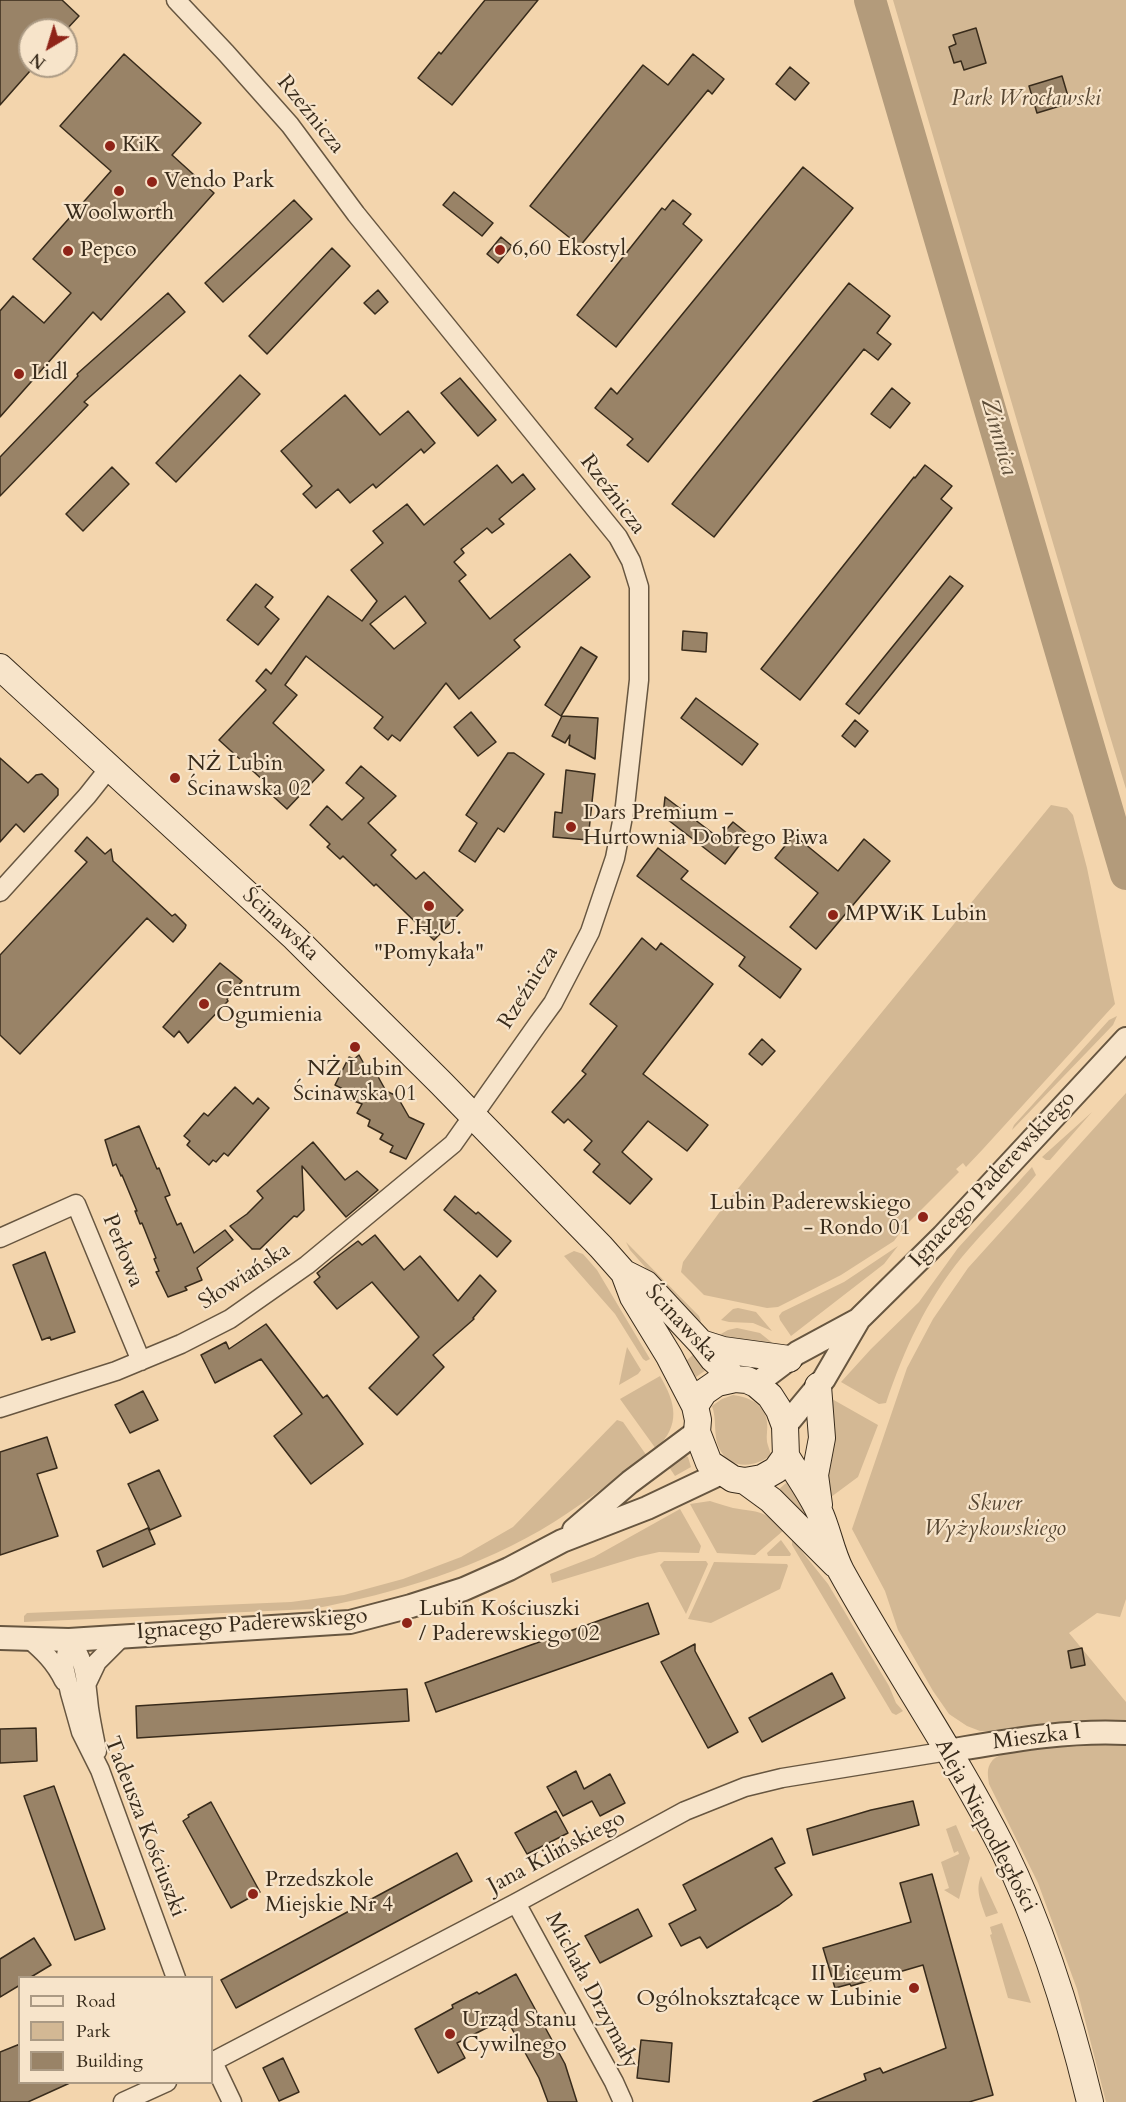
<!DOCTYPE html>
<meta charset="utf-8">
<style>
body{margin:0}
#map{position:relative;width:1126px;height:2102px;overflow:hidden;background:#f3d5ad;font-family:Cardo,serif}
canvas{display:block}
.legend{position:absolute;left:18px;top:1976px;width:195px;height:108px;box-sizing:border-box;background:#f7e4ca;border:2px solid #ab9a84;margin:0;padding:8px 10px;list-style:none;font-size:18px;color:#382b1b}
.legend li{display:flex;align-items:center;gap:12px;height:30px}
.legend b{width:30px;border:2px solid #ab9a84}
.north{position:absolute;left:18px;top:18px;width:60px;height:60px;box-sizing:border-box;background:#f7e4ca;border:2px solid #ab9a84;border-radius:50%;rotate:218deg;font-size:16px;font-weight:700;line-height:24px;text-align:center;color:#382b1b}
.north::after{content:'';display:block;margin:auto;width:21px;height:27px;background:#8f2418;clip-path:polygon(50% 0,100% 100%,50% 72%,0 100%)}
</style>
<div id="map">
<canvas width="1126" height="2102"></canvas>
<ul class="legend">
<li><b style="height:8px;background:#f7e4ca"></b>Road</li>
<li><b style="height:16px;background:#d3b894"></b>Park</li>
<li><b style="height:16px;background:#998367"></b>Building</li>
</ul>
<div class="north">N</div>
</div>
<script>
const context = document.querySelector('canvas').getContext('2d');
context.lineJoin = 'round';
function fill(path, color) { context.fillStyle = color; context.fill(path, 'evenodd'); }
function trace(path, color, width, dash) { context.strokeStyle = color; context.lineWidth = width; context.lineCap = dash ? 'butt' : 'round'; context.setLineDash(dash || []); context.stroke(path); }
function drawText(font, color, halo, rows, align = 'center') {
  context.font = font + ' Cardo,serif'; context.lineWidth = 4.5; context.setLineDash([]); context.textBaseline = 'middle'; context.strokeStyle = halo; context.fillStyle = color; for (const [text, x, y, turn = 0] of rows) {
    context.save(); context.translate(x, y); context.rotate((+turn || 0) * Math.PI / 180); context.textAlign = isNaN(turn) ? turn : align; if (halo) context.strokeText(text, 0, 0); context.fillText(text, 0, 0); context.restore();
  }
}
const green = new Path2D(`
 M893,0H1126V789L1106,723Z
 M1051,805L1067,808L1073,815L1087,868L1115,1004L983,1149L966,1167L963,1163L956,1169L959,1172L905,1226L894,1241L841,1275L778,1307L767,1308L704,1295L681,1272L683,1262L727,1202Z
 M1117,1016L1113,1025L1012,1130L1014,1125L1109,1020Z
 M1126,1093V1599L1120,1617L1097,1613L1069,1633L1126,1702V1724L1008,1731H980L967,1726L949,1714L933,1691L898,1630L885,1591L852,1529L907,1368L933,1319L968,1268Z
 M1092,1112L1050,1160H1046L1042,1157Z
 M1032,1167L1036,1175C1012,1204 985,1229 962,1257C926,1301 904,1350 886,1403L879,1404L841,1382L871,1349L919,1302L958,1248Z
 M626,1242L699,1316L701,1321L697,1326L630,1250Z
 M898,1246L884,1264L791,1336L780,1320L779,1316L782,1312L844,1282Z
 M574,1251L583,1254L597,1270L650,1359L646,1361L643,1359L615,1314L564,1256Z
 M738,1308L756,1312L772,1331L753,1323L729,1322L721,1320L733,1309Z
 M737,1328L760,1333L775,1345L712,1339L728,1330Z
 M627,1347L641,1370L638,1374L619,1385Z
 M694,1354L706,1370L696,1377L686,1361Z
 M660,1376C676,1403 681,1425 656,1449L620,1399Z
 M733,1395C749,1397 765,1404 767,1422C768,1429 766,1435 767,1442C768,1446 770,1451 771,1455C755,1468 729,1470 719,1448C713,1435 717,1419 712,1406L722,1399Z
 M832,1399L878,1425L858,1477L831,1497L825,1487Z
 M617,1420L623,1422L647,1456C616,1478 586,1502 554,1522C480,1568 397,1593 312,1609L24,1622V1616L27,1613L291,1602L344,1595L403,1579L461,1557L513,1527Z
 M686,1456L688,1457L691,1467L675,1476L669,1467Z
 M786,1483L788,1484L805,1512L799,1516L777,1491Z
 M710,1501C717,1503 725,1506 733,1508C760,1513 763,1509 784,1530L755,1555L717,1553L690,1504Z
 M680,1509L701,1546L699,1553L659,1552L637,1557L552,1583L550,1574L594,1557Z
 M792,1539L828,1584L889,1686L896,1703L903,1711L896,1715L892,1713L792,1545Z
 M781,1540L791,1554L790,1556H768L767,1553Z
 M664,1561H706L708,1564L686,1614L660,1565Z
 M714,1562L787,1564L788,1566L780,1589L711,1623L688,1619Z
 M1089,1740L1126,1743V2102H1106L1077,1989L1038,1883L989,1784C988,1776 986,1768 992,1761C1003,1747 1069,1743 1089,1740Z
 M956,1825L970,1858L959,1899L944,1890L949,1888L941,1862L959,1854L958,1851L954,1853L946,1829Z
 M981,1876L998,1913L986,1917C981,1902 975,1891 981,1876Z
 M1002,1923L1031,2003L1008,1998L990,1935L992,1934L990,1927Z`);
const river = new Path2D(`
 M870,0L1126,874`);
const building = new Path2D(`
 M0,0H62L79,16L66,30H30V71L0,105Z
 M485,0H538L452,105L418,78L439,52L441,54Z
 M976,28L986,63L964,70L961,61L954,63L949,47L956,44L953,35Z
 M124,54L201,123L172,155L214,193L101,320L93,312L0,417V311L13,296L44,323L71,293L33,259L111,171L60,126Z
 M693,54L724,79L712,94L708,90L580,246L530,206L643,65L668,85Z
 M790,67L809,83L795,100L776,84Z
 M1062,76L1070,103L1037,113L1029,86Z
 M803,167L853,208L648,462L627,445L633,439L595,408L611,388L617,394Z
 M454,192L493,223L482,236L443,205Z
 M294,200L312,219L223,302L205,283Z
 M673,200L691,214L683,224L702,240L616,347L577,315L662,208L665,210Z
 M501,237L512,246L498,263L487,254Z
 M332,248L350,266L267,354L249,336Z
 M849,283L890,316L877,333L891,344L878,360L864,349L714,537L672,504Z
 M378,290L388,302L375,314L364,303Z
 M168,293L185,312L84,402L88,405L0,496V457L78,376L77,374Z
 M240,375L260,394L176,482L156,463Z
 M460,378L496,420L478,436L441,393Z
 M892,388L910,403L890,428L871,414Z
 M345,395L380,435L408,411L435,443L424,453L421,449L376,488L373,484L350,503L338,489L316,508L303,494L312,486L281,451Z
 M497,465L512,483L523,474L535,489L499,519L504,524L492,533L487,528L461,549L464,553L454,562L466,575L459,581L490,619L570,554L590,577L514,640L520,647L459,699L446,683L400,741L392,735L388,740L374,728L383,717L306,656L285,685L297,695L273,723L324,770L287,809L263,787L266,783L219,740L266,690L256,681L266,669L271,674L328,596L362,621L377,601L351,570L383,543L373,531L407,504L424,525ZM405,596L426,623L394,649L370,624Z
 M925,465L952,486L941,499L952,508L800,700L761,669L914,477L915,478Z
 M112,467L129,484L83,531L66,514Z
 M950,576L963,586L859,714L846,704Z
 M256,584L273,597L265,607L279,619L258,645L227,620Z
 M683,631L707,633L706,652L682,650Z
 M581,647L597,657L561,716L545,705Z
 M696,698L758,744L742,765L681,718Z
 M471,712L496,742L478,756L454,727Z
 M562,716L598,718L595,759L569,745L570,735L565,743L552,736Z
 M855,720L868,731L855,747L842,736Z
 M508,753H514L544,774L504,832L498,828L475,862L459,851L477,823L466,815Z
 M0,758L28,783L36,775L42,774L58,789V795L24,832L16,824L0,842Z
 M361,766L396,796L368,823L396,850L391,855L416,879L424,872L463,910L434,940L376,884L374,886L343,856L340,859L327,847L330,844L310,825L327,806L342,820L364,798L346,783Z
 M566,770L595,774L588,840L553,837L555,812L562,813Z
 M665,797L719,838L733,822L748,834L725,864L663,816Z
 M794,835L838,871L864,839L890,861L816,949L790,927L818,893L775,858Z
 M87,837L105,854L111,849L113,861L172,916L175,914L186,925L185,928L173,942L147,918L20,1054L0,1035V955L87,862L75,851Z
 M658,848L688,871L681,879L801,969L780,998L739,966L745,957L637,876Z
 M642,938L656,950L661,943L713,984L643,1074L708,1125L687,1151L648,1121L622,1152L652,1179L630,1204L593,1172L600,1164L584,1150L592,1141L568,1119L564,1123L552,1112L586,1074L582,1071L617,1026L590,1004Z
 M220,963L242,981L227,999L228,1001L188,1043L179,1031L174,1037L163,1027Z
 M762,1039L775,1051L762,1065L749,1054Z
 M359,1055L364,1064L376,1073L386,1091L397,1096L409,1117L424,1124L406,1159L390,1152L393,1146L380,1139L383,1134L368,1126L370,1120L357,1113L362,1104L346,1098L349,1092L335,1085L349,1057L354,1059Z
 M235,1087L253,1104L258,1098L269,1108L228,1156L224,1153L216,1162L213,1160L209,1165L187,1145L190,1141L184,1136L204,1113L208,1116Z
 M139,1126L157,1169L159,1168L170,1195L165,1197L177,1225L181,1223L194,1253L225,1230L233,1240L197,1268L202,1280L185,1287L187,1290L168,1297L156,1272L159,1271L154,1259L156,1258L142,1223L140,1224L135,1211H137L122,1175L121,1176L116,1164L113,1166L105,1140Z
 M313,1142L345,1180L357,1171L378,1190L346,1217L302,1166L304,1210L297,1217L294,1216L260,1249H252L230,1226L247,1214L263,1198L257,1191Z
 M455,1196L476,1214L478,1212L511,1241L497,1257L444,1210Z
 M375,1235L404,1270L420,1256L458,1301L480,1275L496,1291L473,1318L474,1319L433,1355L444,1367L397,1415L369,1388L419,1337L372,1282L337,1309L314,1282L320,1277L317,1273L333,1260L358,1241L362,1245Z
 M45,1252L75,1332L51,1340L50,1337L42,1340L13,1265Z
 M266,1324L323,1398L327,1395L363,1444L311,1484L274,1436L302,1414L261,1359L215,1383L201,1355L226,1342L229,1349Z
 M143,1391L158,1420L130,1433L115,1405Z
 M47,1437L57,1468L37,1474L58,1536L0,1555V1452Z
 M159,1470L181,1516L150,1530L128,1484Z
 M148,1528L155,1544L103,1567L97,1551Z
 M648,1603L659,1634L436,1712L425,1683Z
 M695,1644V1651L738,1732L708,1748L661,1662Z
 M1082,1648L1085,1665L1071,1668L1068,1651Z
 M832,1673L845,1698L762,1742L749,1718Z
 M407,1689L409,1721L137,1738L136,1706Z
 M36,1728L37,1761L0,1763V1729Z
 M576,1771L584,1789L610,1774L625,1803L600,1816L592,1801L563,1816L547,1787Z
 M54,1786L105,1929L75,1940L24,1796Z
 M913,1801L919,1825L813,1855L807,1829L871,1810Z
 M211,1802L260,1892L231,1908L183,1821L189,1817L188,1815Z
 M556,1811L568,1833L527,1854L515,1833Z
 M772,1838L785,1863L775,1868L792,1895L779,1905L707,1948L700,1937L681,1946L669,1924L696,1910L683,1885Z
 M457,1853L472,1881L236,2008L221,1980Z
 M932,1874L993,2095L969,2102H813L866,2080L864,2074L880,2068L883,2073L946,2048L923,1965L851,1986L850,1984L835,1988L823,1948L911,1922L900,1883Z
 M638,1909L652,1936L600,1963L585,1936Z
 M34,1938L51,1965L31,1977H20V1985L0,1997V1959Z
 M516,1974L565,2064L577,2102H548L539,2078L506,2018L457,2043L465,2058L438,2073L415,2029L453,2008L452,2005L477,1992L479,1994Z
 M641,2040L672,2043L669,2082L637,2078Z
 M20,2044V2082H72L28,2102H0V2052Z
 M283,2058L299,2092L279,2101L263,2068Z`);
const minor = new Path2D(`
 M0,892L87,796L110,767
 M0,1238L76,1204L141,1361
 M0,1408L116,1371L181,1344L230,1319L307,1265L453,1144L537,1025L553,1003L590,932L615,858L625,806L639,680V587L631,561L618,537L356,214L290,125L226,53L176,0
 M28,1638C43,1651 55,1662 64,1681
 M69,1640L64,1666L70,1693L81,1732L100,1770L176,1978
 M69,1640C86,1658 86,1684 89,1708C91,1722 94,1736 97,1751
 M87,1683L97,1662L124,1635
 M516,1903L614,2082L623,2102
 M212,2060L232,2102
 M212,2062L516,1903L685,1811L745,1787L782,1778L948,1751
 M123,2102L167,2082`);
const tertiary = new Path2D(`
 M756,1384L797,1353L858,1320
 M785,1426L824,1379L859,1319L943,1236L1126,1039
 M574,1530L630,1482L697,1432
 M0,1638L69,1640L350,1622L411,1606L464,1589L509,1569L562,1541L647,1508L721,1473
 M948,1751C1008,1741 1064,1730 1126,1733`);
const secondary = new Path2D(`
 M0,667L295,938L441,1083L601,1247L624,1273L633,1297L669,1356L695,1406L698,1420L697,1432L709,1463L733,1479L745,1481L762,1478L776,1470L786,1456L785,1426L779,1410L770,1396L756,1384L747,1380L735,1379L717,1383L704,1392L695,1406
 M624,1273L646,1284L701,1343L713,1359L735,1379
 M701,1343L723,1350L789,1359
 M818,1386L822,1438L815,1475L819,1505
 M786,1456C797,1474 810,1492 819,1511C828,1530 831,1552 841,1571C893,1665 954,1753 1003,1849C1043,1930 1069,2015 1090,2102
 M745,1481L771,1500L835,1564`);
const markers = [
 [110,146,6,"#8f2418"],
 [152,182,6,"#8f2418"],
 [119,191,6,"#8f2418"],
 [500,250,6,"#8f2418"],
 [68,251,6,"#8f2418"],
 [19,374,6,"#8f2418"],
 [175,778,6,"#8f2418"],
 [571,827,6,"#8f2418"],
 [429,906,6,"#8f2418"],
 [833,915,6,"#8f2418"],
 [204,1004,6,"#8f2418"],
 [355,1047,6,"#8f2418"],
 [923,1217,6,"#8f2418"],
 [407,1623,6,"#8f2418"],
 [253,1894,6,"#8f2418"],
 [914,1988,6,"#8f2418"],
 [450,2034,6,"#8f2418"]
];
const parkNames = [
 ["Park Wrocławski",1026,100],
 ["Skwer",995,1505],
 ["Wyżykowskiego",995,1530]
];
const streetNames = [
 ["Rzeźnicza",310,115,51],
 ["Rzeźnicza",612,495,53],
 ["Ścinawska",280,925,43],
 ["Rzeźnicza",529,988,-58],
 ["Ignacego Paderewskiego",993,1180,-47],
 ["Perłowa",122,1251,68],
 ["Słowiańska",245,1277,-33],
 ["Ścinawska",681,1324,47],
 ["Ignacego Paderewskiego",252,1625,-4],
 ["Mieszka I",1037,1738,-7],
 ["Aleja Niepodległości",985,1826,62],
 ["Tadeusza Kościuszki",144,1827,69],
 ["Jana Kilińskiego",557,1853,-28],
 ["Michała Drzymały",591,1991,62]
];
const poiNames = [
 ["KiK",122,146],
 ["Vendo Park",164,182],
 ["Woolworth",119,214,"center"],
 ["6,60 Ekostyl",512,250],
 ["Pepco",80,251],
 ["Lidl",31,374],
 ["NŻ Lubin",187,765],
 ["Ścinawska 02",187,790],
 ["Dars Premium -",583,814],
 ["Hurtownia Dobrego Piwa",583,839],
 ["MPWiK Lubin",845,915],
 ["F.H.U.",429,929,"center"],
 ["\"Pomykała\"",429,954,"center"],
 ["Centrum",216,991],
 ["Ogumienia",216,1016],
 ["NŻ Lubin",355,1070,"center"],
 ["Ścinawska 01",355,1095,"center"],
 ["Lubin Paderewskiego",911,1204,"right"],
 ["- Rondo 01",911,1229,"right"],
 ["Lubin Kościuszki",419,1610],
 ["/ Paderewskiego 02",419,1635],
 ["Przedszkole",265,1881],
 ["Miejskie Nr 4",265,1906],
 ["II Liceum",902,1975,"right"],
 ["Ogólnokształcące w Lubinie",902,2000,"right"],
 ["Urząd Stanu",462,2021],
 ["Cywilnego",462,2046]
];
const waterNames = [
 ["Zimnica",998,437,74]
];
fill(green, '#d3b894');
trace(river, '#b39b7b', 32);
fill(building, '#998367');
trace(building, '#382b1b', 1.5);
trace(minor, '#675640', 21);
trace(tertiary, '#675640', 26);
trace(secondary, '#382b1b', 28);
trace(minor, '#f7e4ca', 18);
trace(tertiary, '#f7e4ca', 22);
trace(secondary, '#f7e4ca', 26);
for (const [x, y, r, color] of markers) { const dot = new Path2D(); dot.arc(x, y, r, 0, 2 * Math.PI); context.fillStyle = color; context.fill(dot); trace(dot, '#f7e4ca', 2); }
drawText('italic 22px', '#574733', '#f7e4ca', parkNames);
drawText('22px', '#382b1b', '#f7e4ca', streetNames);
drawText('22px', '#382b1b', '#f7e4ca', poiNames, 'left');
drawText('italic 24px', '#5d4d38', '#f7e4ca', waterNames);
</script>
